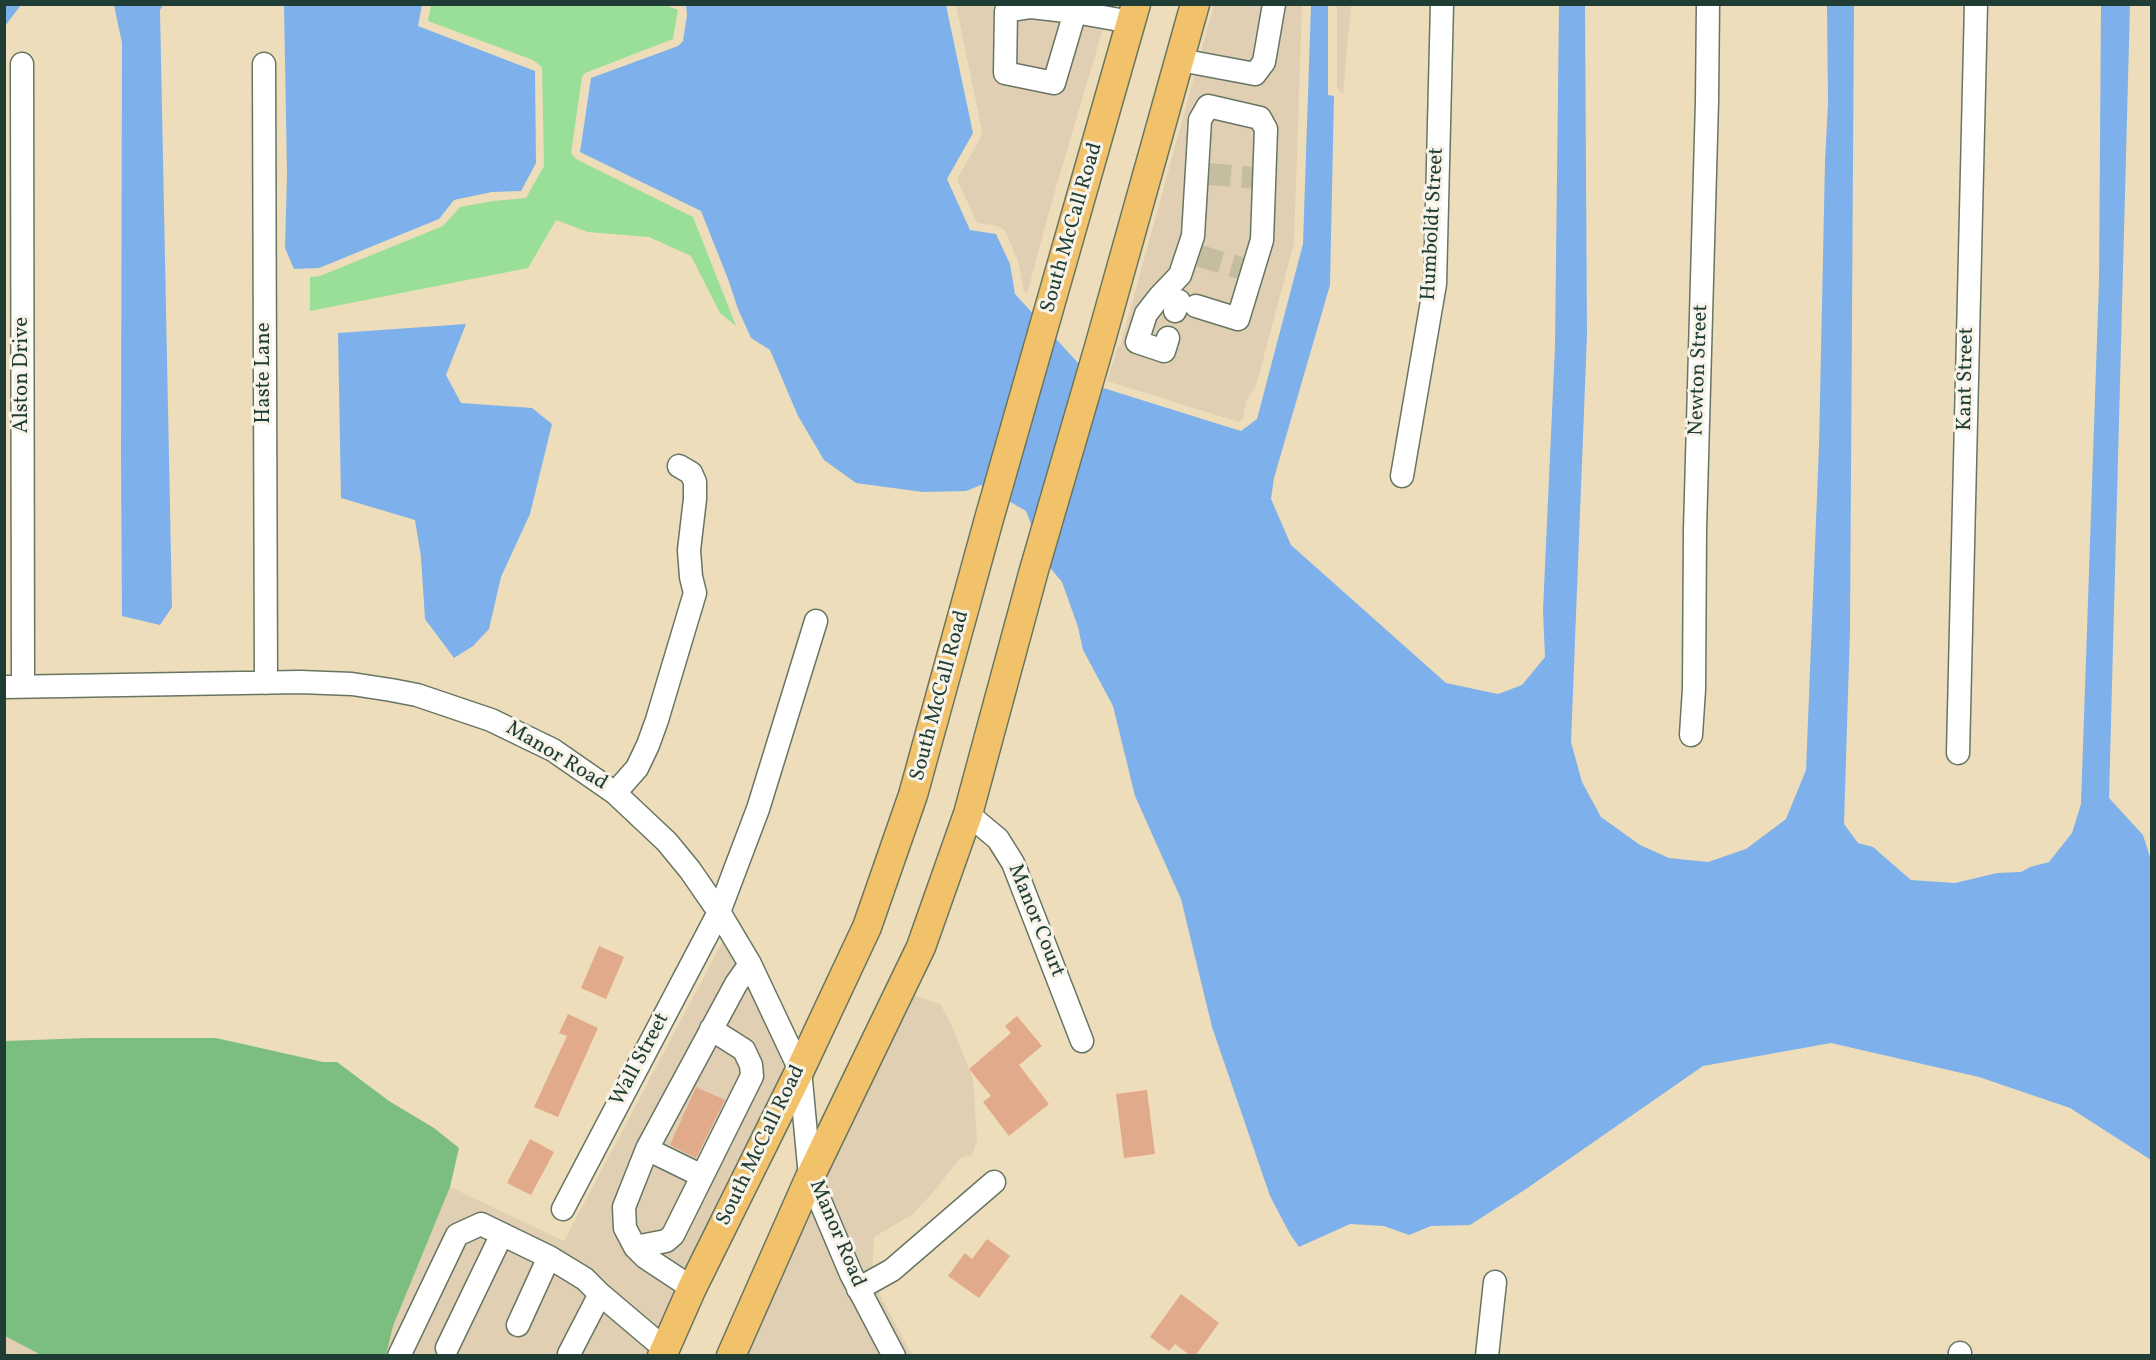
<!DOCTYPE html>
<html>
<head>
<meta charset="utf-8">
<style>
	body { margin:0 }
	#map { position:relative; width:2156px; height:1360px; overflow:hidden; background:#eeddba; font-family:Vollkorn,serif }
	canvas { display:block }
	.frame { position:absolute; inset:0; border:6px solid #1f3d34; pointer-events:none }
</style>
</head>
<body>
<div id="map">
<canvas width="2156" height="1360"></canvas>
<div class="frame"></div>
</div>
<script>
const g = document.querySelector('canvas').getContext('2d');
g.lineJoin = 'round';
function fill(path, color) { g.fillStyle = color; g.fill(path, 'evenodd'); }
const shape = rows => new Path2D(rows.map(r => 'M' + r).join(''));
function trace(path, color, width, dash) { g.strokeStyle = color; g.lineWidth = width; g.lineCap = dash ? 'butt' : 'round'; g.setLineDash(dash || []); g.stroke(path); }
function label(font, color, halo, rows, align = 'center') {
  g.font = font + ' Vollkorn,serif'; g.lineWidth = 6; g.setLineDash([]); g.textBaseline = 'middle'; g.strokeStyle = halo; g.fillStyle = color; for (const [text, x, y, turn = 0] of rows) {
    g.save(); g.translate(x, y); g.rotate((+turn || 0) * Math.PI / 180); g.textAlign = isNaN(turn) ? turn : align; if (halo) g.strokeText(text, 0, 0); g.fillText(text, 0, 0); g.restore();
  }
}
const built = shape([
	[956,5,1110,5,1052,201,1027,294,1024,291,1018,261,1005,231,998,226,977,223,957,179,981,137,982,131],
	[1214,5,1302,5,1294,243,1256,386,1246,401,1243,419,1239,422,1107,381,1118,346,1120,347],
	[1337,5,1351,5,1343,94,1337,88],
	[724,939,740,968,789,1070,648,1355,386,1356,393,1326,450,1187,564,1241],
	[910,994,940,1004,950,1022,973,1079,977,1140,972,1155,960,1158,936,1189,913,1214,874,1237,872,1273,881,1297,912,1355,906,1355,861,1270,822,1177],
	[810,1204,841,1278,882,1355,743,1356],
	[4,1336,5,1336,41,1355,5,1355]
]);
const green = shape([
	[665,5,678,10,673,39,585,73,582,77,571,153,576,159,693,217,736,326,720,313,691,256,649,237,588,232,556,220,528,268,310,311,310,277,320,276,443,226,460,207,493,201,526,198,544,166,542,67,533,60,428,21,431,5]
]);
const forest = shape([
	[89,1038,216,1038,323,1062,337,1062,389,1101,434,1128,459,1148,450,1187,393,1326,386,1355,41,1355,5,1336,5,1041]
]);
const water = shape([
	[5,4,21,5,5,26,4,5],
	[114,5,163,5,160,10,172,607,160,625,122,616,121,455,122,43],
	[284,5,422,5,418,26,535,71,536,163,521,191,492,192,454,200,439,219,319,268,294,269,285,248,287,175],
	[686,5,946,5,973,133,947,179,970,230,996,234,1010,264,1015,294,1100,387,1241,431,1257,419,1303,244,1311,5,1328,5,1328,95,1334,96,1330,285,1274,478,1271,499,1291,545,1446,683,1498,694,1522,685,1545,657,1543,610,1555,346,1559,5,1618,5,1585,6,1587,335,1571,742,1582,782,1601,817,1640,845,1669,858,1708,862,1746,849,1786,819,1806,770,1819,446,1825,162,1828,103,1827,5,1805,5,1854,5,1850,630,1844,824,1858,843,1873,847,1911,880,1955,883,1997,873,2021,872,2030,867,2049,862,2072,833,2081,804,2099,281,2101,5,2130,5,2109,798,2143,835,2151,860,2151,1160,2070,1108,1979,1077,1831,1043,1703,1066,1526,1189,1470,1225,1431,1226,1409,1235,1384,1226,1350,1224,1299,1247,1290,1234,1270,1196,1212,1027,1181,899,1135,796,1113,706,1083,650,1078,627,1062,582,1046,563,1026,511,981,485,966,491,923,492,856,483,824,460,798,416,770,350,751,338,738,309,728,279,701,211,580,152,591,78,678,46,683,41,687,15],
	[466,324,446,375,461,403,532,408,552,424,530,514,501,577,489,629,473,646,454,658,425,619,421,557,415,520,341,498,338,333]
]);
const building = shape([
	[599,946,624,957,606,999,581,988],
	[568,1014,598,1028,558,1117,534,1107,567,1036,559,1033],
	[1017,1016,1042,1046,1019,1065,1049,1104,1009,1136,983,1102,991,1096,969,1069,1011,1033,1005,1026],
	[696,1087,725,1100,696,1158,670,1145],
	[1147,1090,1155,1154,1124,1158,1116,1094],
	[530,1139,554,1152,531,1195,507,1183],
	[987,1239,1010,1256,979,1298,948,1276,965,1253,972,1259],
	[1181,1294,1219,1323,1195,1356,1191,1356,1175,1344,1169,1351,1150,1337]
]);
const minorTunnel = shape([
	[1209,174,1255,178],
	[1200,256,1244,269]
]);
const minor = shape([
	[1077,4,1075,12,1054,83,1005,73,1006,11,1031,7,1075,12,1131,22],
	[1180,60,1255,74,1264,62,1274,4],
	[22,64,23,686],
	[264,64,266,683],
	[1175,311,1179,301],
	[1168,338,1164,351,1137,342,1146,314,1160,296,1180,275,1193,236,1200,120,1208,106,1260,118,1266,129,1262,240,1238,319,1196,306],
	[1402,476,1435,284,1442,4],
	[4,687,300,682,352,684,391,690,417,695,491,720,553,750,615,793,667,842,690,870,719,912,750,964,800,1070,810,1177,851,1274,894,1356],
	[1691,735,1694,689,1695,530,1707,101,1708,4],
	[1958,753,1976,4],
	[615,793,637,768,648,745,657,720,695,593,691,577,689,550,695,499,695,482,691,473,679,466],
	[968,814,998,839,1013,863,1082,1041],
	[647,1149,702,1176],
	[563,1209,719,912,758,809,816,621],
	[635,1247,666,1241,673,1235,752,1076,751,1065,744,1050,711,1029],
	[692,1288,645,1257,635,1247,625,1228,624,1207,647,1149,736,984,750,964],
	[858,1289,892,1270,994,1182],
	[518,1325,549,1257],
	[447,1348,502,1234],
	[569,1354,600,1294],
	[399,1356,457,1235,481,1224,549,1257,585,1279,600,1294,665,1349],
	[1487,1356,1495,1282],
	[1960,1356,1960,1353]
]);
const major = shape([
	[662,1356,692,1288,800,1070,867,927,913,795,989,519,1136,4],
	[731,1356,810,1177,921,947,968,814,1034,570,1099,347,1195,4]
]);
const streetNames = [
	["Humboldt Street",1434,224,-87],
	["South McCall Road",1073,228,-74],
	["Newton Street",1700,370,-88],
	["Haste Lane",265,373,-90],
	["Alston Drive",23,375,-90],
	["Kant Street",1967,379,-89],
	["South McCall Road",941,696,-75],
	["Manor Road",556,757,31],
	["Manor Court",1035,921,68],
	["Wall Street",641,1060,-62],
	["South McCall Road",762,1146,-64],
	["Manor Road",836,1234,67]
];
fill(built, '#e0cfb2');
fill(green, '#9adf97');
fill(forest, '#7bbe80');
fill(water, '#7eb1eb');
fill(building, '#e1aa8b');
trace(minorTunnel, '#c5bd9f', 22, [22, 11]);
trace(minor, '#677563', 25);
trace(major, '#677563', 31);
trace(minor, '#fff', 22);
trace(major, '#f2c26a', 28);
label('21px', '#1f3d34', '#f7f3e8', streetNames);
</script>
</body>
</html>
